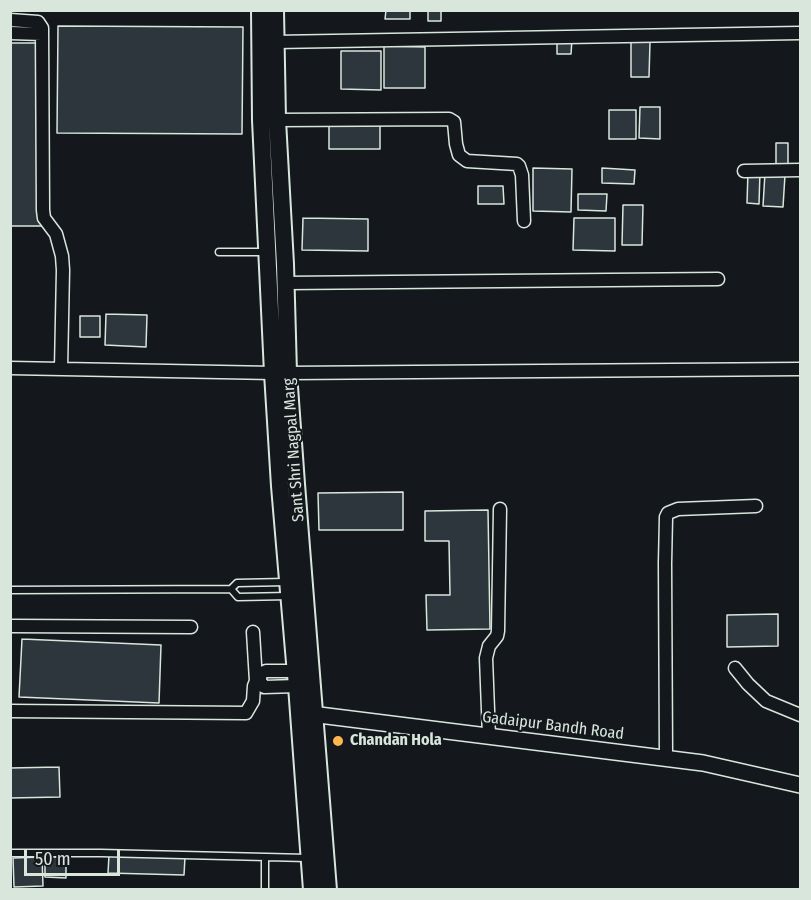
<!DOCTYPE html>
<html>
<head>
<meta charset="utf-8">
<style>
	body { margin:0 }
	#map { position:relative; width:811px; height:900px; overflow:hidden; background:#14181c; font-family:"Fira Sans Condensed",sans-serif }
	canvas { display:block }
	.frame { position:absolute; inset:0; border:12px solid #d8e6dc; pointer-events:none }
	.scale { position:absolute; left:24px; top:849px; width:96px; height:27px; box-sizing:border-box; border:3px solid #d8e6dc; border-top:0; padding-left:8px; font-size:18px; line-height:21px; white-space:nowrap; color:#d8e6dc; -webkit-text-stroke:4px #14181c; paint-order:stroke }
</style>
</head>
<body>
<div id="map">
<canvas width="811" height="900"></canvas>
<div class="frame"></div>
<div class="scale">50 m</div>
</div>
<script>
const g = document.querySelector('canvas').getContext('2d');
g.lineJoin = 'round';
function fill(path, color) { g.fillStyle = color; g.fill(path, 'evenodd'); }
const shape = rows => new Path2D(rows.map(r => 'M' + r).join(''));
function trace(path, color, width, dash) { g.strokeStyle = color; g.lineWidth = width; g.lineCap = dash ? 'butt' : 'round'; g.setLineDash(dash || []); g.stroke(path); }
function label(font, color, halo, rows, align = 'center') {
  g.font = font + ' "Fira Sans Condensed",sans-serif'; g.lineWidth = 4.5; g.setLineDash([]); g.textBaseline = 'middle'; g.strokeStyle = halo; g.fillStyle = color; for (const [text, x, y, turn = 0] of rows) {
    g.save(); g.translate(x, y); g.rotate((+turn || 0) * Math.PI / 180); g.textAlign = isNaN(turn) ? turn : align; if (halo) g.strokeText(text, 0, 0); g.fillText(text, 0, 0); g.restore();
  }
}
const building = shape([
	[386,10,410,10,410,19,385,19,386,10],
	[428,10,441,10,441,21,428,21,428,10],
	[58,26,243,27,242,134,57,133,58,26],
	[557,39,572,39,571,54,557,54,557,39],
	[631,40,650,42,649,77,631,77,631,40],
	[10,43,38,43,42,226,10,226,10,43],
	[384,46,425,47,425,88,384,88,384,46],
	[341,51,381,51,381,90,341,89,341,51],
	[640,107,660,107,660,139,639,138,640,107],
	[609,110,636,110,636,139,609,139,609,110],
	[329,119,380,120,380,149,329,149,329,119],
	[776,143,788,143,788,169,776,169,776,143],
	[533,168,572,169,571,212,533,211,533,168],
	[602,168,635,170,634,184,602,183,602,168],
	[748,171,760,172,759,204,747,203,748,171],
	[765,173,785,175,783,207,763,206,765,173],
	[478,186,503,186,504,204,478,204,478,186],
	[578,194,607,194,606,211,578,210,578,194],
	[623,205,643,205,642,245,622,245,623,205],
	[303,218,368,219,368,251,302,250,303,218],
	[574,218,615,218,615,251,573,250,574,218],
	[106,314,147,315,146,347,105,345,106,314],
	[80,316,100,316,100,337,80,337,80,316],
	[403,492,403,530,319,530,318,493,403,492],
	[488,510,490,629,427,630,426,595,450,595,449,541,425,541,425,511,488,510],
	[778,614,778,646,727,647,727,615,778,614],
	[22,639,161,645,159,703,19,697,22,639],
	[59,767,60,797,10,798,10,768,59,767],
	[109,855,185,857,184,875,108,873,109,855],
	[42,857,43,886,14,887,13,858,42,857],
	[45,857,66,857,66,878,45,877,45,857]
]);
const service = shape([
	[219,252,266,252],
	[286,582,237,583,231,589,238,597,289,596],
	[10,590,231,589],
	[10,853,101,853,307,858],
	[265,857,265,890]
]);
const minor = shape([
	[10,20,38,22,42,28,43,210,44,218,56,234,62,256,63,270,61,369],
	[10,33,42,34],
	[275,42,800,33],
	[277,120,449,119,454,122,456,144,459,155,467,161,517,164,519,166,522,175,524,221],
	[744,171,800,170],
	[285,283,718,279],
	[10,368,273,373],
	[288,373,800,369],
	[10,626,191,627],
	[253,632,256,681],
	[735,668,748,684,766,701,800,715],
	[296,671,266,671,260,674,260,681,264,687,297,686],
	[10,711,246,713,253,701,254,686,256,681,260,681],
	[489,736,486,658,489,646,497,636,498,631,500,509],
	[666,758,665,563,666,517,668,513,678,509,756,506]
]);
const tertiary = shape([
	[303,713,703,763,800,785]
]);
const secondary = shape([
	[260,10,261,120,273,373,280,486,297,686,312,890],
	[275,10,277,120,285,264,288,373,296,484,328,890]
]);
const markers = [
	[338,741,6,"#ffb74d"]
];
const streetNames = [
	["Sant Shri Nagpal Marg",294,450,-94],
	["Gadaipur Bandh Road",553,726,7]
];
const poiNames = [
	["Chandan Hola",350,741]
];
fill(building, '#2c363c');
trace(building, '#d8e6dc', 1.5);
trace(service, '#d8e6dc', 9);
trace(minor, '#d8e6dc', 15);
trace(tertiary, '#d8e6dc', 18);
trace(secondary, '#d8e6dc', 20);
trace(service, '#14181c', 6);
trace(minor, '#14181c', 12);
trace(tertiary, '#14181c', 15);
trace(secondary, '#14181c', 16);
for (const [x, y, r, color] of markers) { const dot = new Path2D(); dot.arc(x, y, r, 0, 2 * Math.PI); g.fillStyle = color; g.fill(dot); trace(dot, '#14181c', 2); }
label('16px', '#d8e6dc', '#14181c', streetNames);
label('bold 16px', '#d8e6dc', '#14181c', poiNames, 'left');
</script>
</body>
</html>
